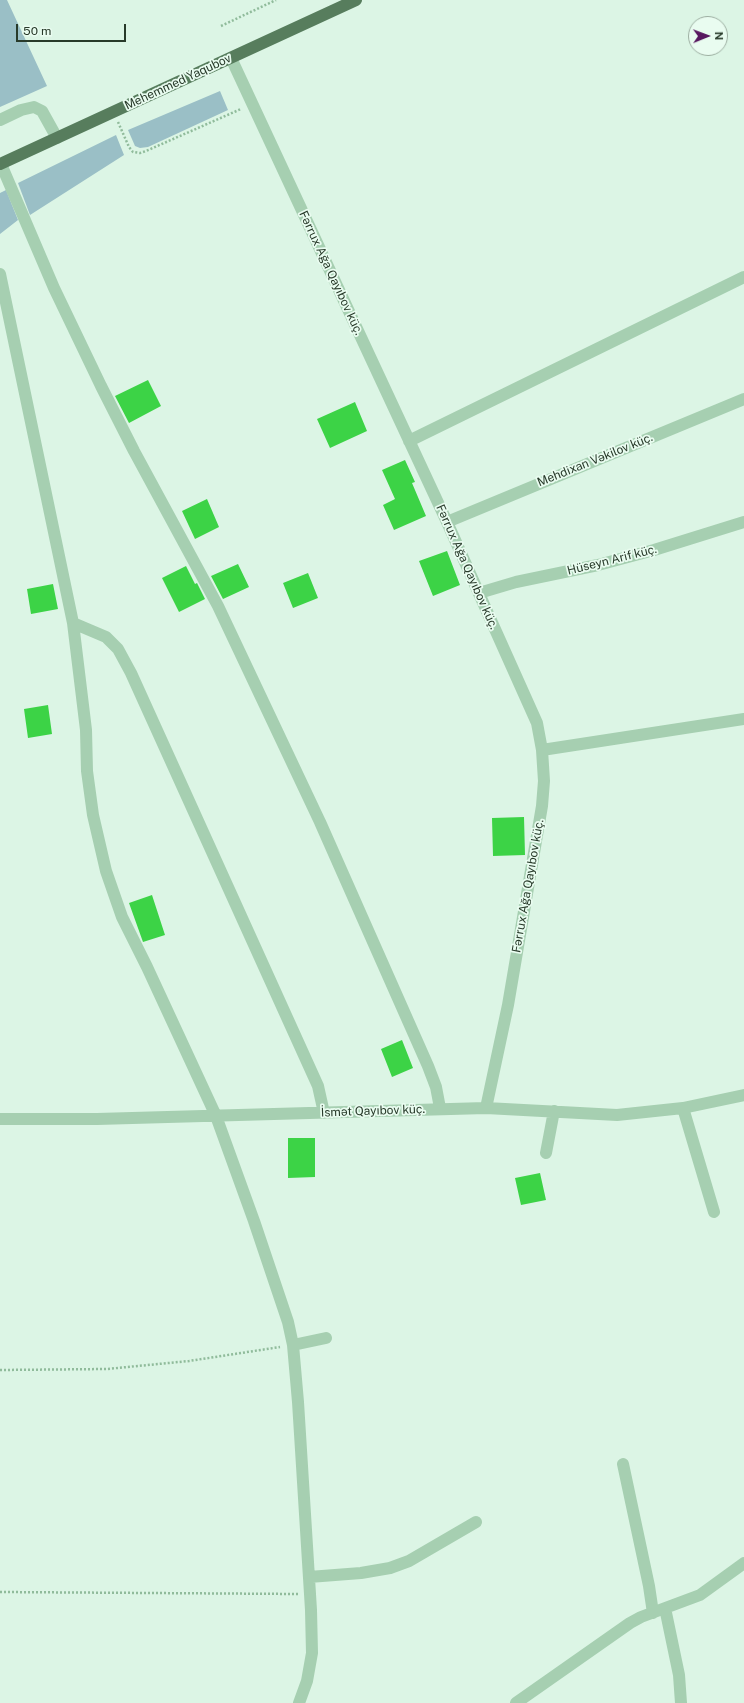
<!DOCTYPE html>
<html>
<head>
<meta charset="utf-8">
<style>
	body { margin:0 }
	#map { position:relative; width:744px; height:1703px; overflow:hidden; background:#dcf5e5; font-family:"Public Sans",sans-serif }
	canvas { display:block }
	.north { position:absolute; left:688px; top:16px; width:40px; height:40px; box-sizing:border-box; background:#e9fcf0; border:1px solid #9caea1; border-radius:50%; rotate:89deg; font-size:11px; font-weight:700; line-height:16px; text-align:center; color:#283a2a }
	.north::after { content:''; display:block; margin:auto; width:14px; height:18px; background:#581860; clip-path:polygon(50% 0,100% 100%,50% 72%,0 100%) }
	.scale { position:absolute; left:16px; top:24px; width:110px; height:18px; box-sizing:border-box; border:2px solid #283a2a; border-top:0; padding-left:5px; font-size:12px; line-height:14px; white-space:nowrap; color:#283a2a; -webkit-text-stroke:3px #e9fcf0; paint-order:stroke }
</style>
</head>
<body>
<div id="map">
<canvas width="744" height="1703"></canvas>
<div class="north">N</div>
<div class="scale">50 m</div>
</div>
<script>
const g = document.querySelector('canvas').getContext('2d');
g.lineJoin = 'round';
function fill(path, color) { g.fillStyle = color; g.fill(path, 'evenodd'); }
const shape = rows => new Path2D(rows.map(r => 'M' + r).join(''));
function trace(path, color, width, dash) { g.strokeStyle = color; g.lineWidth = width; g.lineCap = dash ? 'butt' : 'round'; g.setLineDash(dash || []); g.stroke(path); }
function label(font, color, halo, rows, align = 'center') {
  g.font = font + ' "Public Sans",sans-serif'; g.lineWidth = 3.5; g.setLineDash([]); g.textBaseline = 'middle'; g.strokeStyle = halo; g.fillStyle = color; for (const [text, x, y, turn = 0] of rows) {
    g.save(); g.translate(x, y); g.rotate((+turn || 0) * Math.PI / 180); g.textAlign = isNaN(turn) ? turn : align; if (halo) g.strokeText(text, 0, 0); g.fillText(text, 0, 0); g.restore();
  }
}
const green = shape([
	[0,0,7,0,47,86,0,107],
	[220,91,228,110,148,147,140,148,135,146,128,130],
	[116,135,124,155,30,215,18,183],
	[6,190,18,220,0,234,0,193]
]);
const building = shape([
	[148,380,161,406,129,423,115,396],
	[355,402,367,431,330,448,317,419],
	[405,460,415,482,412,483,426,516,394,530,383,505,395,499,382,470],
	[207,499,219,527,195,539,182,511],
	[447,551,460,585,433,596,419,561],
	[238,564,249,587,223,599,211,576],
	[186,566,195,584,197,583,205,599,179,612,162,578],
	[308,573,318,598,293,608,283,583],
	[53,584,58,609,31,614,27,589],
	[48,705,52,734,28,738,24,709],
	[524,817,525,855,493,856,492,818],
	[152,895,165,935,143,942,129,903],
	[402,1040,413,1068,392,1077,381,1049],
	[288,1138,315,1138,315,1177,288,1178],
	[540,1173,546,1200,521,1205,515,1178]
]);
const path = shape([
	[221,26,276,0],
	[118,122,129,147,133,152,140,153,146,151,241,109],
	[0,1370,107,1369,189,1361,280,1347],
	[0,1592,298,1594]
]);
const minor = shape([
	[231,58,447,522,537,723,542,750,544,781,542,806,508,1005,486,1108],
	[0,120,21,110,34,107,42,111,57,138],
	[1,164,54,288,101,386,134,451,218,606,320,822,428,1066,436,1087,440,1108],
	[0,274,73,623,86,730,87,771,93,815,106,871,122,917,147,967,216,1116,254,1221,288,1322,293,1345,298,1402,311,1610,312,1653,307,1681,299,1703],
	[409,441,744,277],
	[447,522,744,399],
	[479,593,516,582,598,565,654,550,744,522],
	[73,623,106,637,118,649,131,673,318,1086,324,1113],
	[542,750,744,719],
	[683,1108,714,1212],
	[0,1119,97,1119,486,1108,617,1115,683,1108,744,1095],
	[546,1153,554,1111],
	[293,1345,326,1338],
	[623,1464,649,1586,653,1613],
	[309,1577,361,1573,390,1568,409,1561,476,1522],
	[665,1608,679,1675,681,1703],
	[516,1703,630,1623,641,1617,700,1595,744,1563]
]);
const major = shape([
	[0,164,356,0]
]);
const streetNames = [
	["Mehemmed Yaqubov",178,82,-25],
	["Fərrux Ağa Qayıbov küç.",331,273,65],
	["Mehdixan Vəkilov küç.",595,460,-22],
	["Hüseyn Arif küç.",612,560,-14],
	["Fərrux Ağa Qayıbov küç.",467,567,66],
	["Fərrux Ağa Qayıbov küç.",528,886,-80],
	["İsmət Qayıbov küç.",373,1111,-2]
];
fill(green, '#9abfc6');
fill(building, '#3cd346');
trace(path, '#90bb9b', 2.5, [2, 2]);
trace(minor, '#a6cfb1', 12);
trace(major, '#577d5d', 12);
label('12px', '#283a2a', '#e9fcf0', streetNames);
</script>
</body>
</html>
